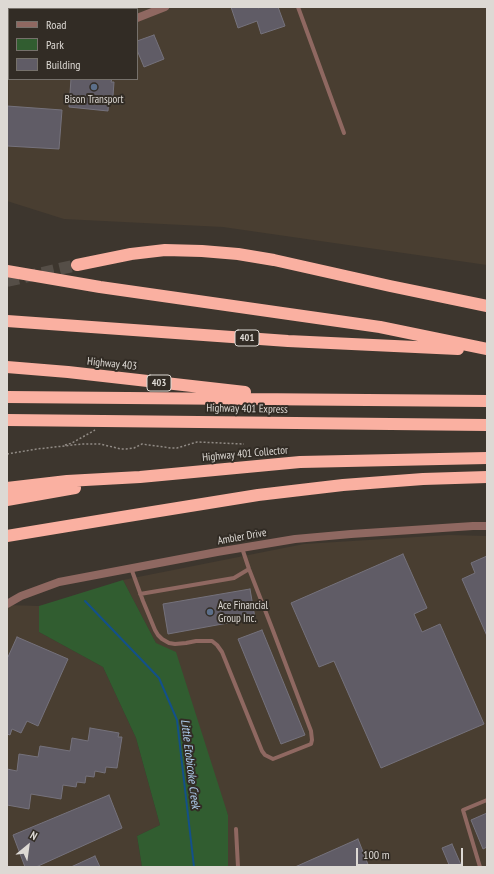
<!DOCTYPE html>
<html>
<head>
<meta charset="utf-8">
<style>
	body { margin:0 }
	#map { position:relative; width:494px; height:874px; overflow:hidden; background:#3d362e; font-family:"PT Sans Narrow",sans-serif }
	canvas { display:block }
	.frame { position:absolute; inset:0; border:8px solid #ddd9d4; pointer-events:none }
	.legend { position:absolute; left:8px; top:8px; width:130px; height:72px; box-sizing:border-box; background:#322c25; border:1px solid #76716b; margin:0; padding:5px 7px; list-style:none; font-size:12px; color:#ddd9d4 }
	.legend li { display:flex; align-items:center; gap:8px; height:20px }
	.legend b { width:20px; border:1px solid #76716b }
	.north { position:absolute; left:8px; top:826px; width:40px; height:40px; -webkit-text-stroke:3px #322c25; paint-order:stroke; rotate:29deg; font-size:11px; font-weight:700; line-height:16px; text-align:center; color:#ddd9d4 }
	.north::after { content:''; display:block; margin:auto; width:14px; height:18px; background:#ddd9d4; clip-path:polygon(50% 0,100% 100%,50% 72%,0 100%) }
	.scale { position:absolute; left:356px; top:848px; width:107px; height:18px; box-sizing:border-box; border:2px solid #ddd9d4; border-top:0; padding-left:5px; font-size:12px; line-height:14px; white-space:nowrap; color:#ddd9d4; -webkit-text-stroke:3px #322c25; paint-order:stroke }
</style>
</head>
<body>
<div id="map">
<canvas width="494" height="874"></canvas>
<div class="frame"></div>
<ul class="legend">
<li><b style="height:5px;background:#8f6861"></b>Road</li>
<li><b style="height:11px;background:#315d30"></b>Park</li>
<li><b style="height:11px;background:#605c66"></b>Building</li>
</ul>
<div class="north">N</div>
<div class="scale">100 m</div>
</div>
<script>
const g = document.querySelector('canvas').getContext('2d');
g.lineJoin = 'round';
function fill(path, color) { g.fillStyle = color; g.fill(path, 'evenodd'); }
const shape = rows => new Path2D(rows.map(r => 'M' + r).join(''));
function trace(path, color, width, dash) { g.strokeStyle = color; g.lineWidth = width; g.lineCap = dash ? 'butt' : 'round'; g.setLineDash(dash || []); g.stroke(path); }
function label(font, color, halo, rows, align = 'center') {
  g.font = font + ' "PT Sans Narrow",sans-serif'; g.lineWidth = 4; g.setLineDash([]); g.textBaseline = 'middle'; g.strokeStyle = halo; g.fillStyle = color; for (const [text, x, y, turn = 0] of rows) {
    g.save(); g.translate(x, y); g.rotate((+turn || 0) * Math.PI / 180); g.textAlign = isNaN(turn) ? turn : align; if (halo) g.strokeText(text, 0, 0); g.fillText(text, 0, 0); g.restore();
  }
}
const built = shape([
	[7,7,487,7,487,265,223,227,64,219,7,201],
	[9,9,137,9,137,79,9,79],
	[449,535,487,536,487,867,228,867,228,815,156,643,123,580,304,544],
	[7,605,39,606,39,632,103,667,136,738,160,825,137,836,142,867,7,867]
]);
const green = shape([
	[123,580,156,643,176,652,228,815,228,867,142,867,137,836,160,825,136,738,103,667,39,632,39,606]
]);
const stream = shape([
	[85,601,159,678,177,720,194,867]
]);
const building = shape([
	[231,7,257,7,258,8,260,7,278,7,285,26,261,34,257,21,238,28,231,7],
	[154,35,164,59,144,67,137,50,137,41,154,35],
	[71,79,112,79,111,82,114,82,113,96,109,96,108,111,69,107,71,79],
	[7,106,62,110,59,149,7,146,7,106],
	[403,554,427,608,414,614,422,632,440,624,484,724,381,768,334,661,319,667,291,603,403,554],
	[487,556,487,636,462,579,475,573,471,563,487,556],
	[250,589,255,618,168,634,163,604,250,589],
	[262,630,305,735,281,744,238,639,262,630],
	[17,637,68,659,38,726,27,721,21,733,12,729,10,735,7,734,7,657,8,657,17,637],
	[90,728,119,733,118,737,122,737,117,768,106,767,105,773,95,771,94,777,86,776,85,783,77,782,76,787,63,785,61,799,31,794,29,809,7,805,7,769,17,771,19,754,38,757,40,746,70,751,72,738,88,741,90,728],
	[109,795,122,828,36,867,25,867,13,835,109,795],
	[487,813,487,847,483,849,471,820,487,813],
	[358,839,369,867,295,867,358,839],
	[452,844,462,867,450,867,442,848,452,844],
	[95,856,100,867,71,867,95,856]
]);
const motorwayTunnel = shape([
	[7,281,77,265]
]);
const path = shape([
	[65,445,72,443,95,430],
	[7,454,37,449,82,444,100,444,121,449,126,449,134,448,142,444,171,448,177,448,197,442,244,444]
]);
const service = shape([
	[298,7,344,133],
	[131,568,143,601,155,630,158,635,162,639,169,643,175,644,186,643,196,641,212,641,217,645,222,652,262,751,265,755,273,759,311,744,312,740,311,731,272,628,249,569,242,548],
	[140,594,234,578,249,569],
	[236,829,238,867],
	[480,867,463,810,487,800]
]);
const minor = shape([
	[137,18,165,7],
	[7,19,9,20],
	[7,604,21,596,59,582,217,552,295,539,351,534,473,526,487,526]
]);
const motorway = shape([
	[77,265,131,254,165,250,202,251,238,254,274,260,390,286,487,306],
	[7,271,100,287,380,327,487,349],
	[7,321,288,341,458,349],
	[7,367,68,372,245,392],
	[7,397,487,401],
	[7,420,487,425],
	[7,488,67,481,140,477,300,462,487,458],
	[7,500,75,488],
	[7,536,122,517,258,495,343,485,423,479,487,477]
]);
const markers = [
	[94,87,4,"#5c6f8a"],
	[210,612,4,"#5c6f8a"]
];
const shields = [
	[247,338,24],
	[159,383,24]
];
const shieldNames = [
	["401",247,338],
	["403",159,383]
];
const poiNames = [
	["Bison Transport",94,100],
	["Ace Financial",218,606,"left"],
	["Group Inc.",218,619,"left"]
];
const streetNames = [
	["Highway 403",112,364,6],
	["Highway 401 Express",247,409,1],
	["Highway 401 Collector",245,454,-5],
	["Ambler Drive",242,537,-10]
];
const waterNames = [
	["Little Etobicoke Creek",190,764,83]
];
fill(built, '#493e31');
fill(green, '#315d30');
trace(stream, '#13508a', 2);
fill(building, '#605c66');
trace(building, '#75727c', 1);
trace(motorwayTunnel, '#554e47', 12, [12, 6]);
trace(path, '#918b85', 1.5, [2, 2]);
trace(service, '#8f6861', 4);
trace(minor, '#8f6861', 8);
trace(motorway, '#fab0a1', 12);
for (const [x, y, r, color] of markers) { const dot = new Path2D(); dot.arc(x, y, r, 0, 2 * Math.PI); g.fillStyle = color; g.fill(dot); trace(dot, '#322c25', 1.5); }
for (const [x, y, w] of shields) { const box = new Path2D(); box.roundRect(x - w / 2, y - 8, w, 16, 3); g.fillStyle = '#322c25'; g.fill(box); trace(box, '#ddd9d4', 1); }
label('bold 10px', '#ddd9d4', null, shieldNames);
label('11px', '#ddd9d4', '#322c25', poiNames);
label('11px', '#ddd9d4', '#322c25', streetNames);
label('italic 12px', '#b0cef0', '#322c25', waterNames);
</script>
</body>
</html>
